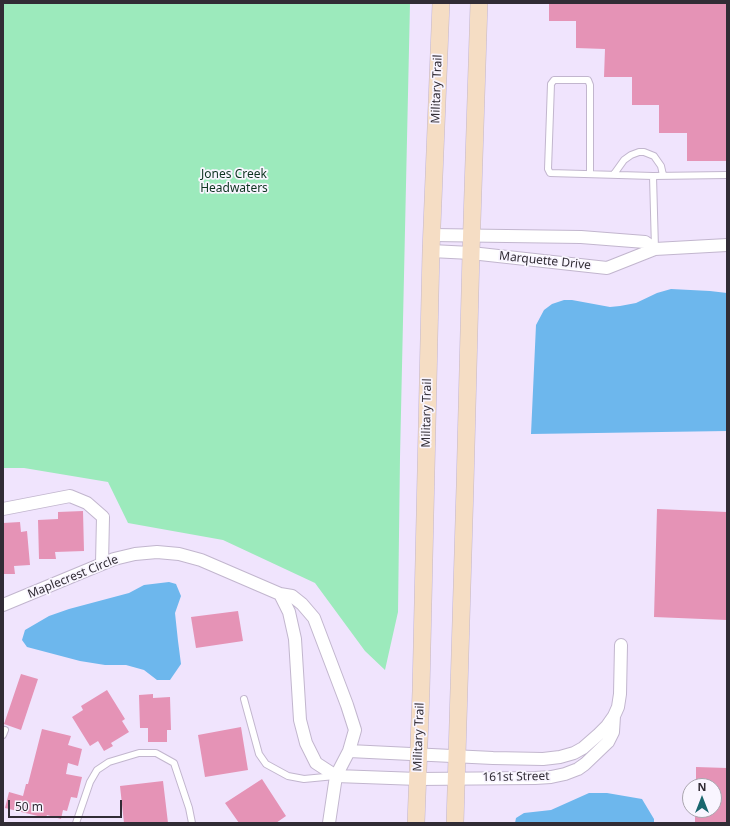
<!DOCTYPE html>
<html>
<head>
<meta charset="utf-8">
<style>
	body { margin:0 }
	#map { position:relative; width:730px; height:826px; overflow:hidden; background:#f0e4fd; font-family:"Noto Sans",sans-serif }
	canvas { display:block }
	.frame { position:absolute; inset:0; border:4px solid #312c35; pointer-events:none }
	.north { position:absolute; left:682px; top:778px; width:40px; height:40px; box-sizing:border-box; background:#f9f5ff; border:1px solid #a9a5ae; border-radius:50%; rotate:0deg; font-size:11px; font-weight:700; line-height:16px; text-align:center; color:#312c35 }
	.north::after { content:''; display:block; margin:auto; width:14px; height:18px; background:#19666e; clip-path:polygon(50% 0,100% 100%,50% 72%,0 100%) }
	.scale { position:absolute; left:8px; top:800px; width:114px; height:18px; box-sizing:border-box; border:2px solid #312c35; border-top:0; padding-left:5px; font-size:12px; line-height:14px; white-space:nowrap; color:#312c35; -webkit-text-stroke:3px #f9f5ff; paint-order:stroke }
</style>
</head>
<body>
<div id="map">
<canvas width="730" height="826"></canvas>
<div class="frame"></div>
<div class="north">N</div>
<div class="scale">50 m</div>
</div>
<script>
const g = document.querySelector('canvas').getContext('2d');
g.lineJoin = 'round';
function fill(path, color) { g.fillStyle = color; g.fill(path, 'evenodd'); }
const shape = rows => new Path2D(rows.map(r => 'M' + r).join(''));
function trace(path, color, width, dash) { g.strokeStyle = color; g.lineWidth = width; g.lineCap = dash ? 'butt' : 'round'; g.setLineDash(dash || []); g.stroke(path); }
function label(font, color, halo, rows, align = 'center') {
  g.font = font + ' "Noto Sans",sans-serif'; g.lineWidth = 3.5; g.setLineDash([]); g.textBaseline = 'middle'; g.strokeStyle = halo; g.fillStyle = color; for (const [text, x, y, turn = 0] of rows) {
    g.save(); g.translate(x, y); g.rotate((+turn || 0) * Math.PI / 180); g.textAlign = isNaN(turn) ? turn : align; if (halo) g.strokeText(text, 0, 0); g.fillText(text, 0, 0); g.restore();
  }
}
const green = shape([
	[3,3,410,3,400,457,398,612,385,670,365,651,315,583,223,540,128,523,108,482,24,468,3,468]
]);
const water = shape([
	[671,289,710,291,727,293,727,431,531,434,536,325,544,310,552,304,564,300,572,300,610,307,620,306,636,303,657,293],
	[169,582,176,584,181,596,175,613,178,641,181,664,170,680,157,680,144,670,126,665,105,665,80,661,27,647,22,640,25,630,49,616,69,609,129,593,144,585],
	[589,793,607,793,642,799,654,819,654,823,515,823,516,818,524,813,551,810]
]);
const building = shape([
	[549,3,727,3,727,161,687,161,687,133,659,133,659,105,632,105,632,77,604,77,605,49,576,48,576,21,549,21],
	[657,509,727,512,727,620,654,617],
	[83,511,84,551,55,552,56,559,39,559,38,520,58,519,58,512],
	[20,522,21,532,27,531,30,565,14,566,15,574,3,574,3,523],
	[238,611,243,641,196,648,191,617],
	[21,674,38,679,21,730,4,724],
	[107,690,125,719,122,721,129,732,111,743,113,746,104,751,98,741,90,746,72,717,83,710,81,706],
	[153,694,153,698,170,697,171,730,167,730,167,742,148,742,148,728,140,728,139,695],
	[241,727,248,770,205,777,198,735],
	[42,729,71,736,68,745,82,749,78,766,68,763,66,774,82,777,77,798,71,797,67,811,63,810,61,819,47,815,46,818,5,808,9,792,23,796,26,784,28,784],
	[696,767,727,768,727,823,695,823,695,810,714,810,714,786,696,786],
	[262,779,286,816,276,823,239,823,225,803],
	[163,781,168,823,124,823,120,786]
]);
const lane = shape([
	[590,174,590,85,588,80,554,80,551,84,548,169,550,173,653,176,727,175],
	[614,174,624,160,631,155,639,152,644,152,654,156,661,166,663,175],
	[653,176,655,249],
	[244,699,259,754,266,764,288,776,304,779,335,776],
	[3,735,5,730],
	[76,823,90,782,97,770,109,762,139,753,156,753,174,763,189,808,192,823]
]);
const street = shape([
	[432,235,581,237,645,242,655,249],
	[431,251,471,253,607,268,655,249,727,245],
	[3,509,70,496,87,503,103,517,102,563],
	[280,594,289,612,295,639,300,720,306,743,316,763,336,776,418,779,535,778,551,777,565,774,578,769,585,764,608,742,613,732,614,716],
	[3,605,114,559,135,554,157,552,179,554,201,560,280,594,292,596,302,604,314,618,347,705,355,730,349,751,336,776,329,823],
	[349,751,493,758,543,759,560,757,574,753,583,748,599,734,607,726,614,716,618,707,620,694,621,645]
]);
const secondary = shape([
	[416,823,421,691,431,251,441,3],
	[455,823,465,486,471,253,479,3]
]);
const streetNames = [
	["Military Trail",437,89,-88],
	["Marquette Drive",545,261,6],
	["Military Trail",427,413,-89],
	["Maplecrest Circle",73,577,-22],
	["Military Trail",419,737,-88],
	["161st Street",516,777,-1]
];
const parkNames = [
	["Jones Creek",234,175],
	["Headwaters",234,189]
];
fill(green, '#9ceabc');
fill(water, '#6db7ed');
fill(building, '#e593b6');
trace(lane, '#c2b6ce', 8);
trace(street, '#c2b6ce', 14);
trace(secondary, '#c2b6ce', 18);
trace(lane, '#fff', 6);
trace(street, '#fff', 12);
trace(secondary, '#f5ddc4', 17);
label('12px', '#312c35', '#f9f5ff', streetNames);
label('12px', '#0d3320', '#f9f5ff', parkNames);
</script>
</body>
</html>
